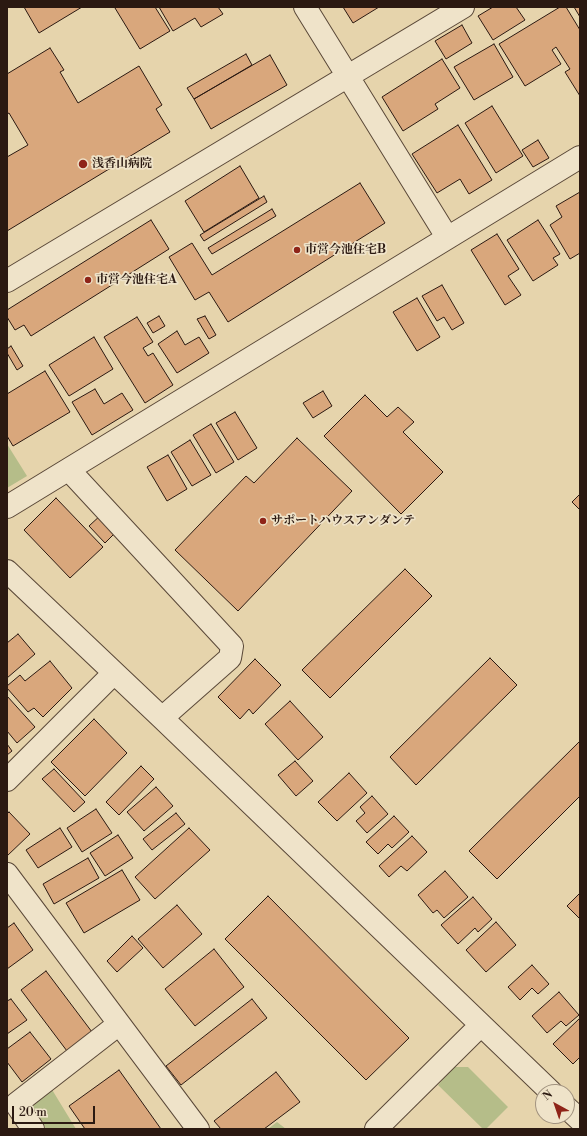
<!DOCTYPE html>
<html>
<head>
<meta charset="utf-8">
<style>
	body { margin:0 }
	#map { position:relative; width:587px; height:1136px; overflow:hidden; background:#e6d4ac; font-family:"Libre Bodoni",serif }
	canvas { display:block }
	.frame { position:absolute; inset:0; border:8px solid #2b1911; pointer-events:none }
	.north { position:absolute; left:535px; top:1084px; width:40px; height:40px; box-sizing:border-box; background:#efe3c9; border:1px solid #a1927f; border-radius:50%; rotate:320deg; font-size:11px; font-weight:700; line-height:16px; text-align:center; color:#2b1911 }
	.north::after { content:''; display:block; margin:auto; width:14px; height:18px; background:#8f2418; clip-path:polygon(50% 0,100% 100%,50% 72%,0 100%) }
	.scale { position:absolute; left:12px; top:1106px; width:83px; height:18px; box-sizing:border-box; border:2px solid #2b1911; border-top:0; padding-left:5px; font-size:12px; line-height:14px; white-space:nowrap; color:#2b1911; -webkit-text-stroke:3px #efe3c9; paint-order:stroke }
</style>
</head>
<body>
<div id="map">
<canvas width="587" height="1136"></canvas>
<div class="frame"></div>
<div class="north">N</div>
<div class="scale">20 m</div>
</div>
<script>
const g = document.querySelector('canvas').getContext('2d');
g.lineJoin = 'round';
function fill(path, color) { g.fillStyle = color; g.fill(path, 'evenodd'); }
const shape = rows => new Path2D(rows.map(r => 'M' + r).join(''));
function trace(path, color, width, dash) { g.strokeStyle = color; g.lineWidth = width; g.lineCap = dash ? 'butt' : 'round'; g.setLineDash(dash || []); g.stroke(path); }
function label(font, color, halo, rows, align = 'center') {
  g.font = font + ' "Libre Bodoni","Noto Serif JP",serif'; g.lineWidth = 3.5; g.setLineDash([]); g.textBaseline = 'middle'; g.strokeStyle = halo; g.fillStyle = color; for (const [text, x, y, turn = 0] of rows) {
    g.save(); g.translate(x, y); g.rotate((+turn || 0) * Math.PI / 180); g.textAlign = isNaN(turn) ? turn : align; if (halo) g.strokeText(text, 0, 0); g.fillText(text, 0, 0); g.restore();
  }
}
const green = shape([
	[7,444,27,476,7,488],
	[454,1067,468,1067,508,1107,486,1129,483,1129,438,1085],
	[51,1088,76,1129,46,1129,33,1108,34,1102],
	[277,1122,286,1129,268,1129]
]);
const building = shape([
	[24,7,82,7,39,33,24,7],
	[117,7,155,7,170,31,140,49,115,8,117,7],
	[159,7,218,7,223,14,201,27,195,18,173,31,159,7],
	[343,7,379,7,353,23,343,7],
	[493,7,516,7,525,20,493,40,478,16,493,7],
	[560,7,566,7,580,30,580,96,565,72,570,69,556,47,552,50,561,64,525,86,499,44,560,7],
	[574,7,580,7,580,17,574,7],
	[462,25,472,43,446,59,435,41,462,25],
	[494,44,513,77,474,100,454,67,494,44],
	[50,48,64,70,60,72,78,103,139,66,162,105,156,109,170,132,7,231,7,157,28,145,9,113,7,114,7,74,50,48],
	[246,54,252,65,194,99,187,88,246,54],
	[270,55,287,85,211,129,194,99,270,55],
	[442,59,460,88,435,104,438,109,403,131,382,97,442,59],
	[492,106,523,156,496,173,465,123,492,106],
	[458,125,492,180,469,194,460,179,437,193,412,154,458,125],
	[538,140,549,158,533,167,522,150,538,140],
	[240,166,259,198,204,232,185,201,240,166],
	[360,183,385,223,228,322,209,292,195,300,169,257,192,243,212,275,360,183],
	[580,192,580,253,570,259,550,225,562,217,556,206,580,192],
	[264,196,267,202,204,241,200,235,264,196],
	[272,209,276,216,212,254,208,248,272,209],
	[151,220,169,249,31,336,24,325,15,330,7,317,7,310,151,220],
	[538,220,560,254,553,258,558,265,533,281,507,240,538,220],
	[497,234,519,269,508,276,521,295,505,305,471,250,497,234],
	[442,285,464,323,452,330,444,317,437,321,422,296,442,285],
	[417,298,440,337,417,351,393,312,417,298],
	[159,316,165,326,153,333,147,323,159,316],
	[205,316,216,335,209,339,197,319,205,316],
	[137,317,153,342,143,348,148,356,153,353,173,385,145,403,104,337,137,317],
	[177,331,185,345,199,337,209,353,177,373,158,344,177,331],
	[94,337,113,369,69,396,49,365,94,337],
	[11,346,23,366,17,370,7,353,7,349,11,346],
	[45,371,70,412,13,446,7,436,7,394,45,371],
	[95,389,104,404,122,393,133,410,92,435,72,402,95,389],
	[323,391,332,406,313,418,303,403,323,391],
	[365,395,387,417,398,407,414,422,403,432,443,472,401,514,324,436,365,395],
	[235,412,257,448,238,460,216,423,235,412],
	[211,424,234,462,216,473,193,435,211,424],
	[297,438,352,491,238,611,175,550,246,476,254,483,297,438],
	[190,440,211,475,192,486,171,452,190,440],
	[168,455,187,489,167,501,147,467,168,455],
	[580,494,580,510,572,502,580,494],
	[56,498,103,547,70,578,24,530,56,498],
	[102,514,118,530,105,543,89,526,102,514],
	[405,569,432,596,330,698,302,670,405,569],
	[18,634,35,654,7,678,7,643,18,634],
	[490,658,517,685,416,785,390,757,490,658],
	[255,659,281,685,253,714,249,709,240,719,218,697,255,659],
	[50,661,72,688,43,717,34,708,28,712,7,688,7,686,20,675,25,681,50,661],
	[7,696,35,727,17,743,7,731,7,696],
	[290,701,323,737,298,760,265,724,290,701],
	[94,719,127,753,85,796,51,762,94,719],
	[580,741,580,796,497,879,469,851,580,741],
	[7,744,12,751,7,755,7,744],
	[295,761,313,781,296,796,278,775,295,761],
	[141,766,154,779,119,815,106,802,141,766],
	[54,769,85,802,74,812,42,779,54,769],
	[349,773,367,793,337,821,318,802,349,773],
	[156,787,173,806,144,831,127,812,156,787],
	[372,796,388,814,367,833,356,821,365,813,360,807,372,796],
	[96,809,112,833,82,852,67,828,96,809],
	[9,812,30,834,7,856,7,814,9,812],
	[176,813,185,824,152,850,143,839,176,813],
	[394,816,409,832,392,848,388,844,378,854,366,842,394,816],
	[60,828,72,847,38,868,26,850,60,828],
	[189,828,210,850,155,899,135,877,189,828],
	[118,835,133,858,105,876,90,853,118,835],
	[412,836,427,852,407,871,401,866,389,877,379,866,412,836],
	[88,858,99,878,54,904,43,884,88,858],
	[122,870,140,900,84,933,66,903,122,870],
	[445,871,468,897,444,918,437,910,433,913,418,895,445,871],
	[580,893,580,919,567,906,580,893],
	[268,896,409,1038,366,1080,225,939,268,896],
	[473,897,492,919,478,932,475,928,458,944,441,925,473,897],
	[177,905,202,934,163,968,138,939,177,905],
	[496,922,516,945,486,972,466,950,496,922],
	[14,923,33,950,7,969,7,928,14,923],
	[132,936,143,948,117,972,107,961,132,936],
	[214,949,244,987,195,1026,165,989,214,949],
	[532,965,549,984,538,994,532,988,520,1000,508,987,532,965],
	[46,971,92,1032,67,1051,21,990,46,971],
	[559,992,579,1015,566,1026,561,1021,547,1033,532,1016,559,992],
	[11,999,27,1020,7,1034,7,1001,11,999],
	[252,999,267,1018,181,1085,166,1066,252,999],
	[580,1018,580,1057,573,1064,553,1044,580,1018],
	[30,1032,51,1059,22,1082,7,1062,7,1049,30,1032],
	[119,1070,161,1129,85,1129,69,1106,119,1070],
	[276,1072,300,1102,264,1129,221,1129,214,1121,276,1072]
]);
const minor = shape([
	[305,7,447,237],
	[7,281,463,7],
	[69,470,232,646,230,658,162,718],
	[7,507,580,157],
	[7,571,162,718,551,1092],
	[7,780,114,673],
	[7,874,198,1129],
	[567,1108,580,1120],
	[33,1129,16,1104,119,1024],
	[376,1129,481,1025]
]);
const markers = [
	[83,164,5,"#8f2418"],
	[297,250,4,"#8f2418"],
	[88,280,4,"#8f2418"],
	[263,521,4,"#8f2418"]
];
const poiNames = [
	["浅香山病院",92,164],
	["市営今池住宅B",305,250],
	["市営今池住宅A",96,280],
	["サポートハウスアンダンテ",271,521]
];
fill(green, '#b5bd89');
fill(building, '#d9a77c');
trace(building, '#2b1911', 1);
trace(minor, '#5a4838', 24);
trace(minor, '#efe3c9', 22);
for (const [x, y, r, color] of markers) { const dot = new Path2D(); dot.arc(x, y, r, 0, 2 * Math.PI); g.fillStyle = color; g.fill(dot); trace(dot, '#efe3c9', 1.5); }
label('bold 12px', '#2b1911', '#efe3c9', poiNames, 'left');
</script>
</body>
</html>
